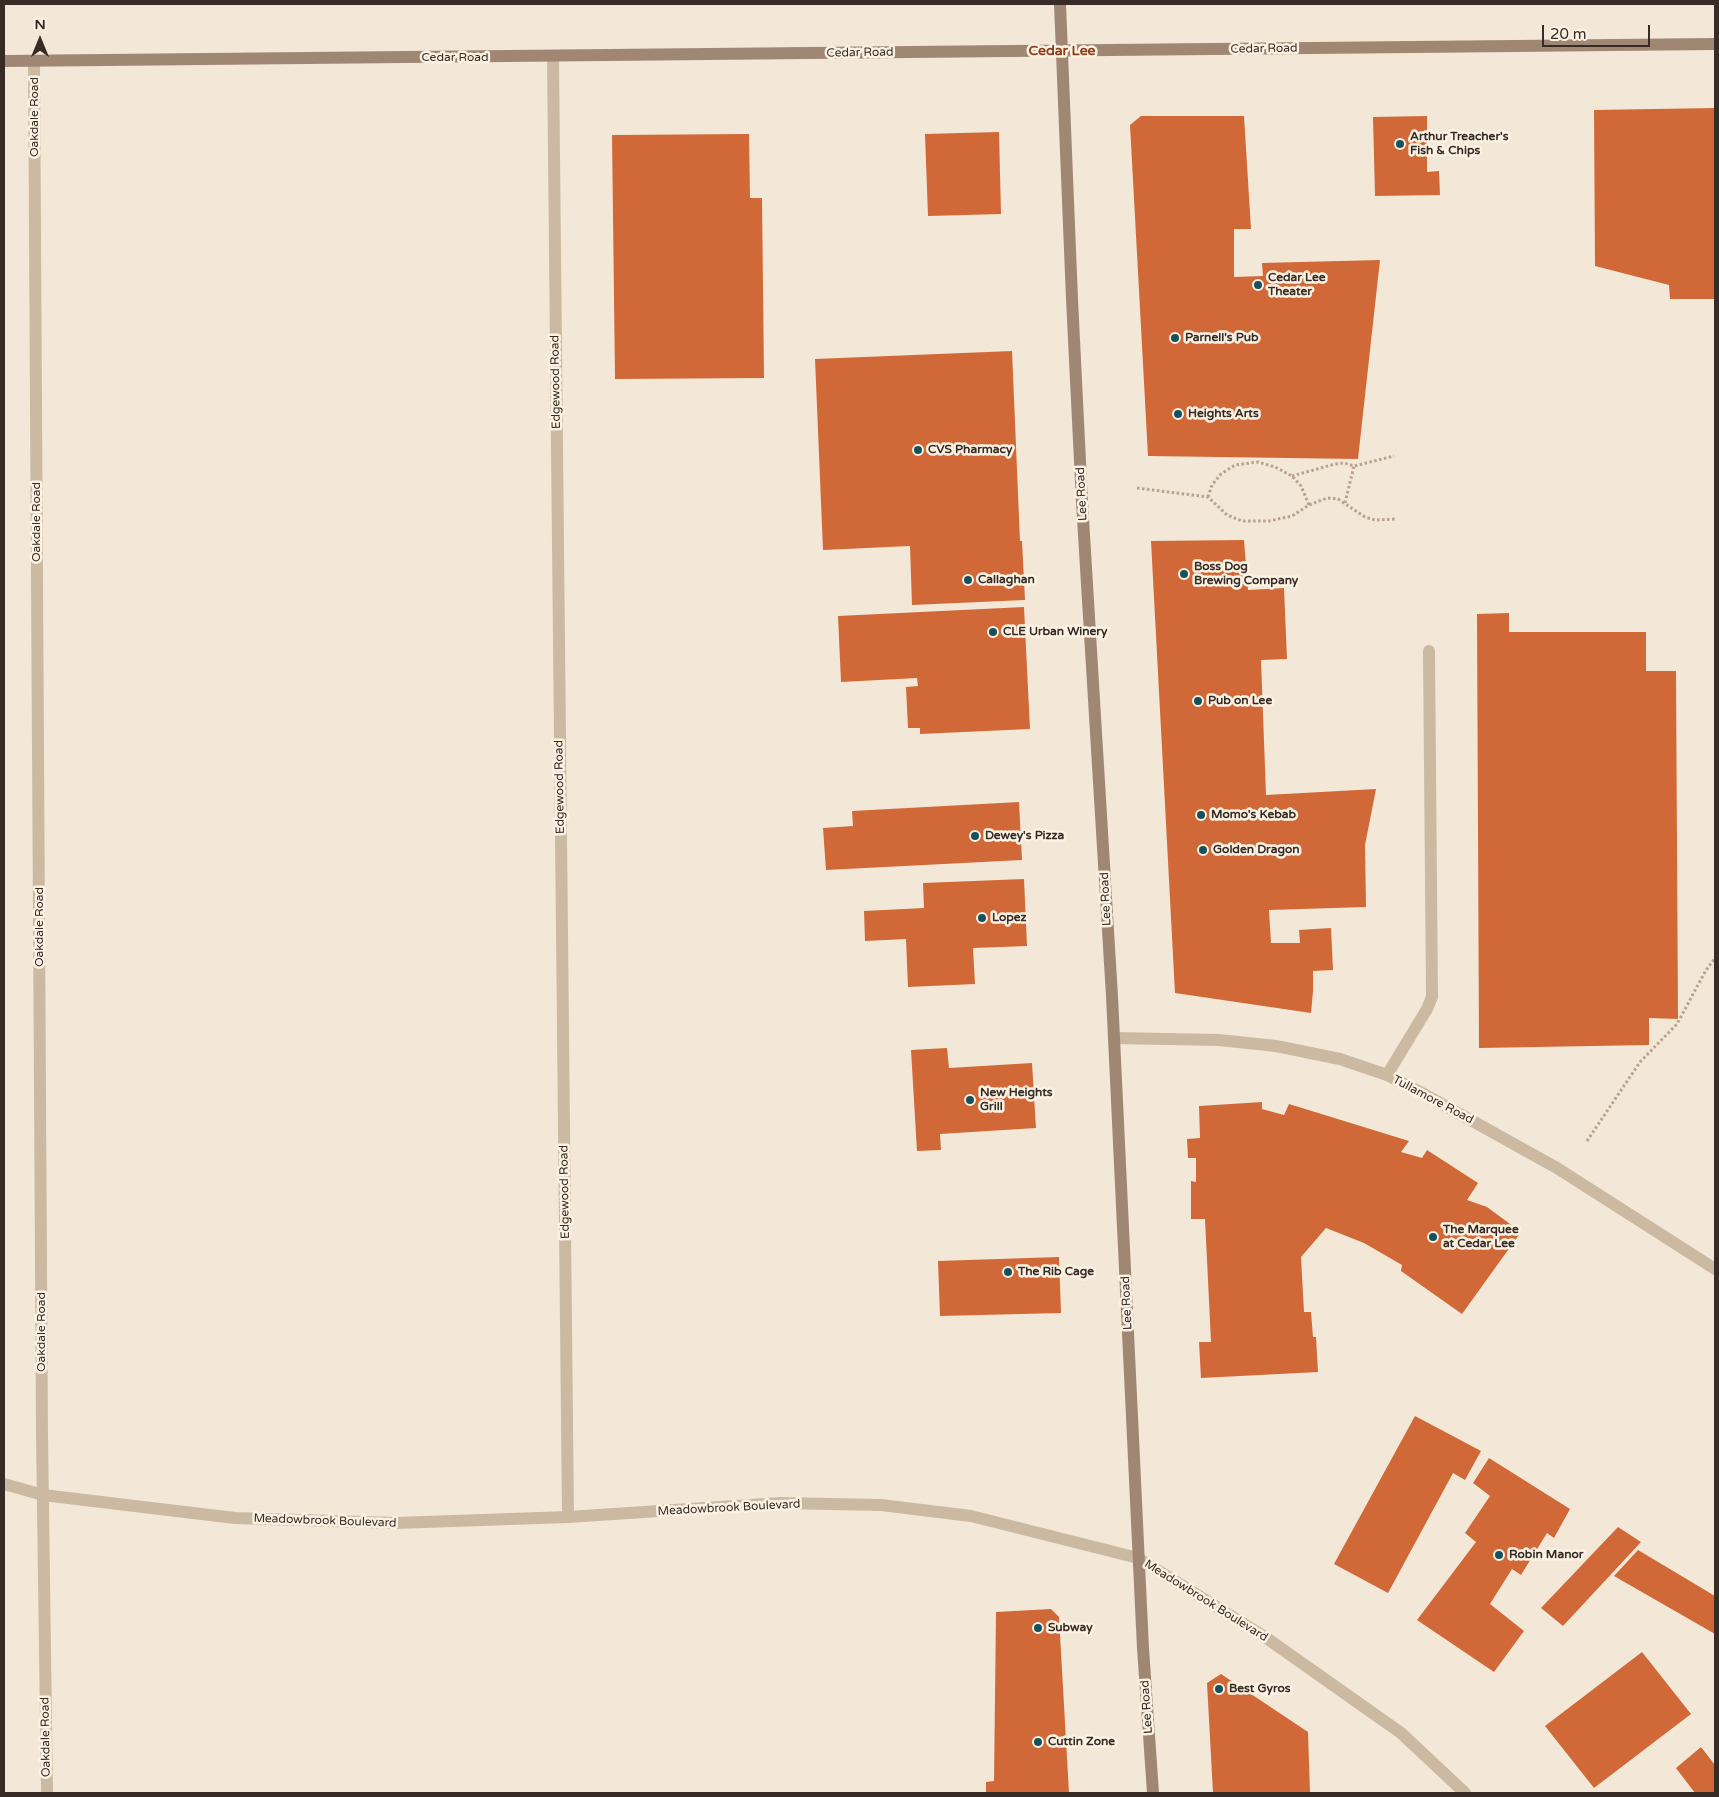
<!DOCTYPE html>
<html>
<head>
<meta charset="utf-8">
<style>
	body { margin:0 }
	#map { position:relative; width:1719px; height:1797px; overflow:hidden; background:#f3e8d7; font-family:"Varela Round",sans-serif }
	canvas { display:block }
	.frame { position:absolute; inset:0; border:5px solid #362c25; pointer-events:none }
	.north { position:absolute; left:15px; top:15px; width:50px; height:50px; -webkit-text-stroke:4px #fbf2e3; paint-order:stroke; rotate:0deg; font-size:14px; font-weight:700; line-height:20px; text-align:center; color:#362c25 }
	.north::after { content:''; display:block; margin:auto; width:18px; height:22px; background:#362c25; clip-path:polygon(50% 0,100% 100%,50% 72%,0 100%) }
	.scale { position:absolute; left:1542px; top:25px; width:108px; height:22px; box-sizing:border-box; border:2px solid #362c25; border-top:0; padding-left:6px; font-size:15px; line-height:18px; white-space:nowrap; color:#362c25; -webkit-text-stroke:4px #fbf2e3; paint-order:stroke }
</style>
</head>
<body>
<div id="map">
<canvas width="1719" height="1797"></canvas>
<div class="frame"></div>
<div class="north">N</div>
<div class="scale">20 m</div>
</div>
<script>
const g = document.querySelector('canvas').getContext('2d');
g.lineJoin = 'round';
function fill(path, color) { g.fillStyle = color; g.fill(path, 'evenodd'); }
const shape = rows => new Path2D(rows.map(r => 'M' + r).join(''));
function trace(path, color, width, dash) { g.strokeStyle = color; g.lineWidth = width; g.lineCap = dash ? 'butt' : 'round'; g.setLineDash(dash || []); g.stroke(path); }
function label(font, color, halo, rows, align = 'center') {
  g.font = font + ' "Varela Round",sans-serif'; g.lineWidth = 5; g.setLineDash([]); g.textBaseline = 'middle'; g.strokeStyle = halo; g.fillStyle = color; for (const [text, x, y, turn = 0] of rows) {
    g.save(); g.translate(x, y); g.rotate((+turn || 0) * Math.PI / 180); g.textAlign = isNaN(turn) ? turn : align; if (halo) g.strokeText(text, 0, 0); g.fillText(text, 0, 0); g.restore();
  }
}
const building = shape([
	[1715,108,1715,299,1670,299,1669,285,1595,266,1594,110],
	[1141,116,1244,116,1251,229,1234,229,1234,277,1263,276,1262,263,1380,260,1358,459,1148,456,1130,125],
	[1427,116,1427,172,1439,171,1440,195,1375,196,1373,117],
	[999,132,1001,214,928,216,925,134],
	[749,134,750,198,762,198,764,378,615,379,612,135],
	[1012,351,1020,541,1022,541,1025,600,912,605,910,546,823,550,815,359],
	[1244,540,1248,590,1284,588,1287,659,1261,660,1266,795,1376,789,1365,845,1366,907,1269,910,1271,943,1300,943,1299,930,1331,928,1333,970,1313,971,1313,991,1311,1013,1175,993,1151,541],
	[1024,607,1030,729,920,734,920,728,908,728,906,687,918,686,917,678,841,682,838,616],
	[1509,613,1509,632,1646,632,1646,671,1676,671,1678,1019,1649,1018,1649,1045,1479,1048,1477,614],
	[1019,802,1022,860,826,870,823,828,853,826,852,811],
	[1024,879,1027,946,973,948,975,984,908,987,906,939,865,941,864,911,924,908,923,883],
	[947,1048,949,1068,1032,1063,1036,1128,940,1134,941,1150,917,1151,911,1050],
	[1262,1102,1262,1109,1284,1115,1289,1104,1409,1141,1401,1152,1422,1158,1427,1150,1478,1183,1467,1200,1487,1207,1521,1232,1462,1314,1401,1271,1402,1265,1364,1243,1326,1228,1301,1257,1304,1312,1311,1312,1313,1337,1316,1337,1318,1372,1201,1378,1199,1342,1211,1342,1205,1219,1191,1219,1191,1181,1196,1182,1196,1158,1188,1158,1187,1139,1200,1138,1199,1106],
	[1059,1257,1061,1313,940,1316,938,1261],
	[1415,1416,1481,1451,1465,1480,1453,1473,1388,1593,1334,1564],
	[1489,1458,1570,1509,1554,1538,1547,1533,1521,1575,1512,1569,1490,1604,1524,1631,1494,1672,1417,1620,1476,1542,1465,1533,1490,1496,1473,1483],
	[1618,1527,1641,1542,1563,1626,1541,1608],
	[1638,1550,1715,1596,1715,1634,1614,1576],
	[1051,1609,1059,1617,1069,1793,986,1793,986,1782,994,1781,996,1612],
	[1642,1652,1691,1714,1594,1788,1545,1726],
	[1221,1674,1308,1732,1310,1793,1213,1793,1207,1683],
	[1701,1747,1715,1765,1715,1793,1695,1793,1676,1768]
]);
const path = shape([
	[1292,476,1335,464,1344,463,1354,466,1394,456],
	[1137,488,1208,497,1227,515,1242,521,1269,521,1292,516,1309,505,1327,498,1338,499,1365,517,1375,520,1395,519],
	[1208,497,1212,485,1221,474,1235,465,1258,462,1275,467,1292,476,1301,486,1309,505],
	[1345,503,1354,466],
	[1587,1141,1640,1062,1677,1024,1706,970,1715,958]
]);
const service = shape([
	[1387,1075,1427,1009,1432,997,1429,651]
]);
const minor = shape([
	[553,57,568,1517],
	[34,61,42,1434,47,1793],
	[1114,1038,1219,1040,1276,1046,1340,1059,1387,1075,1422,1093,1557,1168,1715,1269],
	[4,1484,43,1495,235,1518,396,1523,568,1517,781,1503,881,1505,971,1516,1138,1558,1265,1637,1401,1733,1465,1793]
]);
const secondary = shape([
	[1060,4,1072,299,1082,502,1112,996,1143,1648,1153,1793],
	[4,61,1715,44]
]);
const markers = [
	[1400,144,5,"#17515b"],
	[1258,285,5,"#17515b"],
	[1175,338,5,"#17515b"],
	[1178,414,5,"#17515b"],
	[918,450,5,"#17515b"],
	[1184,574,5,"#17515b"],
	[968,580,5,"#17515b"],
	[993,632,5,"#17515b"],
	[1198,701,5,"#17515b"],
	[1201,815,5,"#17515b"],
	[975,836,5,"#17515b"],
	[1203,850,5,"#17515b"],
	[982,918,5,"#17515b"],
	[970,1100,5,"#17515b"],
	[1433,1237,5,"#17515b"],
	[1008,1272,5,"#17515b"],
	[1499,1555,5,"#17515b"],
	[1038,1628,5,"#17515b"],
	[1219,1689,5,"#17515b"],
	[1038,1742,5,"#17515b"]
];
const streetNames = [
	["Cedar Road",1264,49,-1],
	["Cedar Road",860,53,-1],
	["Cedar Road",455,58],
	["Oakdale Road",35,117,-90],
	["Edgewood Road",556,382,-91],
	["Lee Road",1082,494,-93],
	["Oakdale Road",37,522,-90],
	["Edgewood Road",560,787,-91],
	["Lee Road",1106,899,-93],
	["Oakdale Road",40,927,-90],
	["Tullamore Road",1433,1100,28],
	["Edgewood Road",565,1192,-91],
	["Lee Road",1127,1303,-93],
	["Oakdale Road",42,1332,-90],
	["Meadowbrook Boulevard",729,1508,-3],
	["Meadowbrook Boulevard",325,1521,2],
	["Meadowbrook Boulevard",1206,1601,32],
	["Lee Road",1147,1707,-94],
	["Oakdale Road",46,1737,-91]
];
const poiNames = [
	["Arthur Treacher's",1410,137],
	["Fish & Chips",1410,151],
	["Cedar Lee",1268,278],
	["Theater",1268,292],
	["Parnell's Pub",1185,338],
	["Heights Arts",1188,414],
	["CVS Pharmacy",928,450],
	["Boss Dog",1194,567],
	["Brewing Company",1194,581],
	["Callaghan",978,580],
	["CLE Urban Winery",1003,632],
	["Pub on Lee",1208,701],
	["Momo's Kebab",1211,815],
	["Dewey's Pizza",985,836],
	["Golden Dragon",1213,850],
	["Lopez",992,918],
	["New Heights",980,1093],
	["Grill",980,1107],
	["The Marquee",1443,1230],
	["at Cedar Lee",1443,1244],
	["The Rib Cage",1018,1272],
	["Robin Manor",1509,1555],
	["Subway",1048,1628],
	["Best Gyros",1229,1689],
	["Cuttin Zone",1048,1742]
];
const neighbourhoodNames = [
	["Cedar Lee",1062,51]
];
fill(building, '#d16837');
trace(path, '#b8a28c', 3, [2.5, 2.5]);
trace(service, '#ccb9a2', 12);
trace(minor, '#ccb9a2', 12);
trace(secondary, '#a08773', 12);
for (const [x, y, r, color] of markers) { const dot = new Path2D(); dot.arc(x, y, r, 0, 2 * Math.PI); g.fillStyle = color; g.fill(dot); trace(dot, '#fbf2e3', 2); }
label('12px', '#362c25', '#fbf2e3', streetNames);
label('bold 12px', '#362c25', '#fbf2e3', poiNames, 'left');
label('bold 14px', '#8c3c17', '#fbf2e3', neighbourhoodNames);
</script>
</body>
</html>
